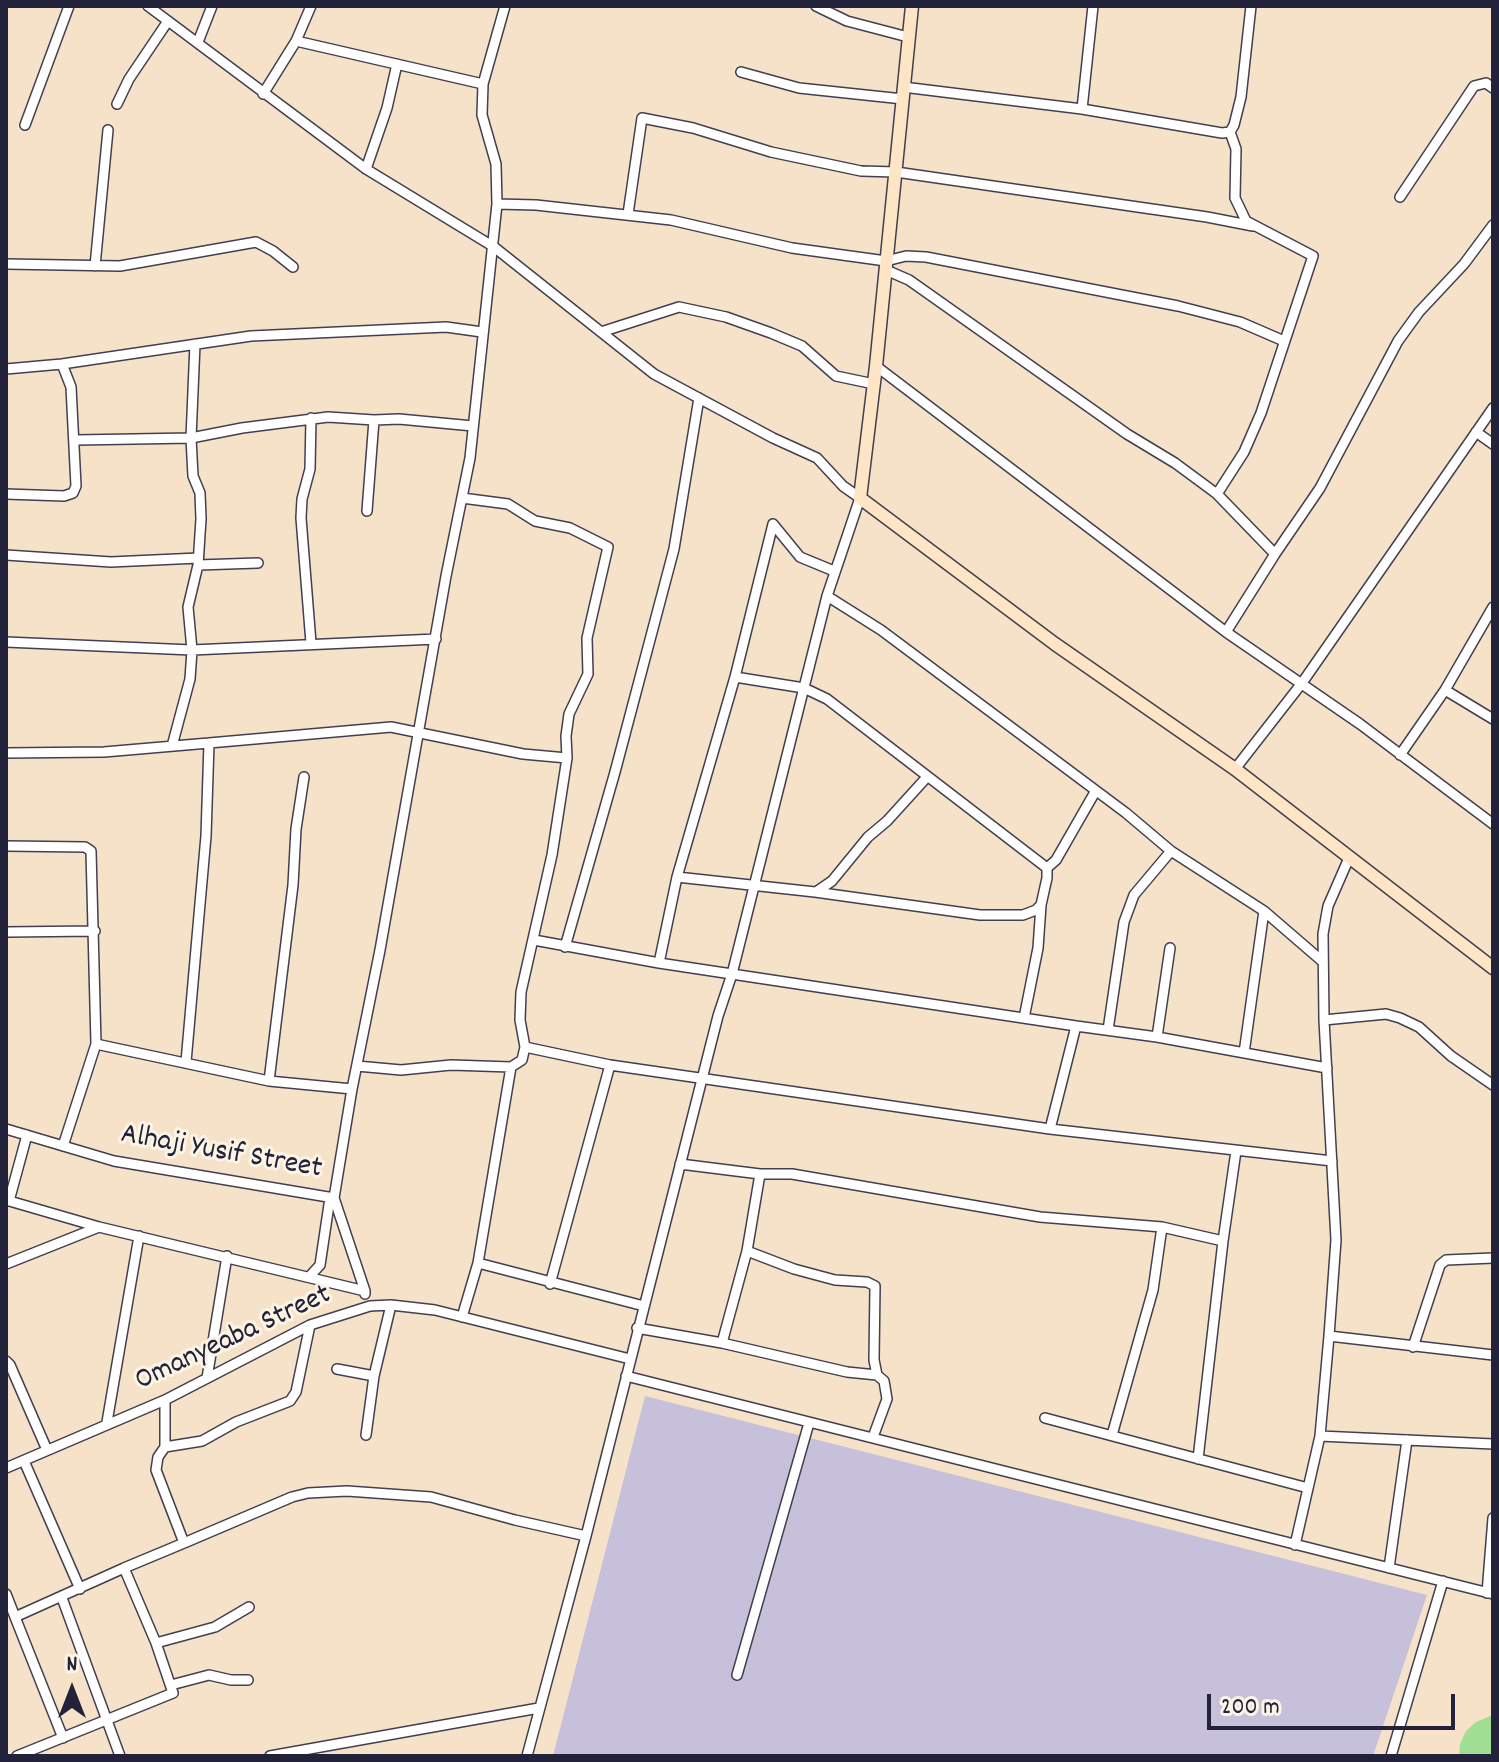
<!DOCTYPE html>
<html>
<head>
<meta charset="utf-8">
<style>
	body { margin:0 }
	#map { position:relative; width:1499px; height:1762px; overflow:hidden; background:#f6e2c8; font-family:Dekko,sans-serif }
	canvas { display:block }
	.frame { position:absolute; inset:0; border:8px solid #22223b; pointer-events:none }
	.north { position:absolute; left:32px; top:1650px; width:80px; height:80px; -webkit-text-stroke:6px #fcf5e5; paint-order:stroke; rotate:0deg; font-size:22px; font-weight:700; line-height:32px; text-align:center; color:#22223b }
	.north::after { content:''; display:block; margin:auto; width:28px; height:36px; background:#22223b; clip-path:polygon(50% 0,100% 100%,50% 72%,0 100%) }
	.scale { position:absolute; left:1207px; top:1694px; width:248px; height:36px; box-sizing:border-box; border:4px solid #22223b; border-top:0; padding-left:10px; font-size:24px; line-height:28px; white-space:nowrap; color:#22223b; -webkit-text-stroke:6px #fcf5e5; paint-order:stroke }
</style>
</head>
<body>
<div id="map">
<canvas width="1499" height="1762"></canvas>
<div class="frame"></div>
<div class="north">N</div>
<div class="scale">200 m</div>
</div>
<script>
const g = document.querySelector('canvas').getContext('2d');
g.lineJoin = 'round';
function fill(path, color) { g.fillStyle = color; g.fill(path, 'evenodd'); }
const shape = rows => new Path2D(rows.map(r => 'M' + r).join(''));
function trace(path, color, width, dash) { g.strokeStyle = color; g.lineWidth = width; g.lineCap = dash ? 'butt' : 'round'; g.setLineDash(dash || []); g.stroke(path); }
function label(font, color, halo, rows, align = 'center') {
  g.font = font + ' Dekko,sans-serif'; g.lineWidth = 6; g.setLineDash([]); g.textBaseline = 'middle'; g.strokeStyle = halo; g.fillStyle = color; for (const [text, x, y, turn = 0] of rows) {
    g.save(); g.translate(x, y); g.rotate((+turn || 0) * Math.PI / 180); g.textAlign = isNaN(turn) ? turn : align; if (halo) g.strokeText(text, 0, 0); g.fillText(text, 0, 0); g.restore();
  }
}
const industrial = shape([
	[645,1396,1427,1595,1373,1756,553,1756]
]);
const green = shape([
	[1493,1715,1493,1756,1459,1756,1460,1744,1466,1731,1476,1722]
]);
const street = shape([
	[148,6,366,169,494,247,654,374,773,438,817,458,843,486,860,498,827,596,732,974,718,1016,586,1536,527,1756],
	[816,6,847,21,908,37],
	[296,41,483,84],
	[198,42,212,6],
	[741,72,799,88,903,99],
	[903,87,1082,109,1222,133,1230,132],
	[263,94,296,41,311,6],
	[117,104,129,79,168,21],
	[1082,109,1093,6],
	[25,125,69,6],
	[1230,132,1234,125,1241,97,1251,6],
	[366,169,387,108,397,64],
	[1400,197,1474,86,1486,83,1493,88],
	[497,204,536,205,671,220,792,248,886,261,906,256,926,257,1178,306,1240,322,1284,341],
	[628,214,642,118,693,128,771,152,861,171,896,172,1207,217,1253,226],
	[6,264,120,266,256,242,273,251,293,267],
	[95,266,108,130],
	[886,270,909,280,1127,434,1175,463,1217,494,1275,554,1226,632],
	[601,332,679,307,726,317,771,333,802,346,836,376,874,384],
	[876,366,1226,632,1360,724,1493,824],
	[6,369,62,364,251,336,446,327,482,332],
	[1476,432,1493,444],
	[76,440,191,438,242,428,328,417,374,420,399,419,473,426],
	[6,494,64,496,73,493,76,486,71,387,62,364],
	[1217,494,1244,452,1261,413,1313,256,1246,221,1235,198,1236,149,1230,132],
	[367,511,374,420],
	[773,524,800,557,834,571],
	[1275,554,1320,488,1398,341,1419,312,1464,264,1493,225],
	[6,555,111,562,198,558],
	[198,565,258,563],
	[827,596,881,630,1126,813,1171,851,1264,911,1322,961],
	[6,642,192,650,436,639],
	[311,643,301,518,302,499,310,469,311,418],
	[735,677,804,688,827,699,1047,868],
	[1445,690,1493,719],
	[209,743,391,727,523,754,567,758],
	[172,746,190,679,192,650,188,607,198,565,201,519,200,493,193,476,191,438,195,344],
	[6,753,104,752,209,743,206,836,186,1062],
	[1400,755,1445,690,1493,607],
	[1235,769,1302,683,1493,408],
	[6,846,85,847,91,851,96,1044],
	[677,877,815,892,980,915,1023,915,1036,910,1041,905,1047,878,1047,868,1056,860,1095,792],
	[816,892,832,881,868,837,887,821,927,777],
	[6,932,95,931],
	[565,947,615,772,674,549,699,398],
	[659,963,677,877,735,677,773,524],
	[1024,1018,1038,948,1041,905],
	[1324,1020,1386,1014,1400,1018,1419,1027,1451,1056,1493,1085],
	[1076,1026,1157,1037,1327,1068],
	[1108,1030,1124,922,1134,895,1171,851],
	[1157,1037,1170,948],
	[525,1047,610,1065,1050,1129,1076,1026,659,963,534,940],
	[1244,1053,1264,911],
	[357,1066,401,1070,451,1065,511,1067],
	[269,1081,293,885,296,829,304,777],
	[352,1089,380,950,446,576,470,458,497,204,496,164,482,115,483,84,505,6],
	[6,1129,114,1161,334,1198,365,1291],
	[1050,1129,1332,1161],
	[63,1146,96,1044,269,1081,352,1089,334,1198],
	[680,1164,760,1174,792,1174,1040,1217,1162,1227,1223,1241],
	[6,1200,99,1227,365,1291,365,1294],
	[9,1201,27,1135],
	[747,1251,794,1269,835,1280,867,1282,875,1286,874,1360,877,1375,884,1381,887,1399,873,1437],
	[478,1263,644,1306],
	[6,1264,99,1227],
	[309,1277,320,1265,330,1198],
	[550,1284,610,1065],
	[462,1317,478,1263,511,1067,522,1060,525,1047,520,1020,521,992,552,855,567,758,566,736,569,714,588,674,587,638,608,547,570,528,535,521,508,504,462,498],
	[637,1328,722,1343,847,1372,877,1375],
	[1329,1336,1336,1240,1324,1020,1323,934,1328,906,1349,858],
	[722,1343,747,1251,760,1174],
	[1413,1347,1440,1265,1446,1260,1493,1258],
	[6,1361,10,1365,47,1450],
	[337,1369,374,1376,366,1435],
	[374,1376,391,1305],
	[626,1376,1493,1594],
	[207,1378,227,1256],
	[1045,1418,1308,1488],
	[107,1422,139,1236],
	[1112,1435,1153,1290,1162,1227],
	[1320,1436,1329,1336,1493,1355],
	[165,1447,202,1441,236,1422,290,1401,296,1392,310,1325],
	[1198,1459,1223,1241,1236,1151],
	[24,1461,80,1589],
	[6,1468,165,1400,310,1325,370,1306,391,1305,435,1310,630,1359],
	[184,1543,292,1497,308,1493,347,1491,431,1497,515,1520,586,1536],
	[1295,1545,1320,1436,1493,1444],
	[124,1568,184,1543,156,1470,158,1457,165,1447,165,1400],
	[1389,1568,1407,1440],
	[1487,1593,1493,1518],
	[6,1594,15,1617,124,1568,156,1643,173,1693,17,1756],
	[62,1598,120,1756],
	[15,1617,63,1738],
	[156,1643,215,1627,249,1607],
	[737,1675,809,1423],
	[171,1685,209,1675,231,1680,248,1680],
	[270,1756,539,1708],
	[1391,1756,1443,1581]
]);
const secondary = shape([
	[912,6,876,366,860,498,1055,644,1235,769,1493,968]
]);
const streetNames = [
	["Alhaji Yusif Street",221,1154,10],
	["Omanyeaba Street",234,1340,-25]
];
fill(industrial, '#c6c0da');
fill(green, '#a0de93');
trace(street, '#423f50', 12);
trace(secondary, '#423f50', 15);
trace(street, '#fff', 9);
trace(secondary, '#fde5c5', 12);
label('30px', '#22223b', '#fcf5e5', streetNames);
</script>
</body>
</html>
